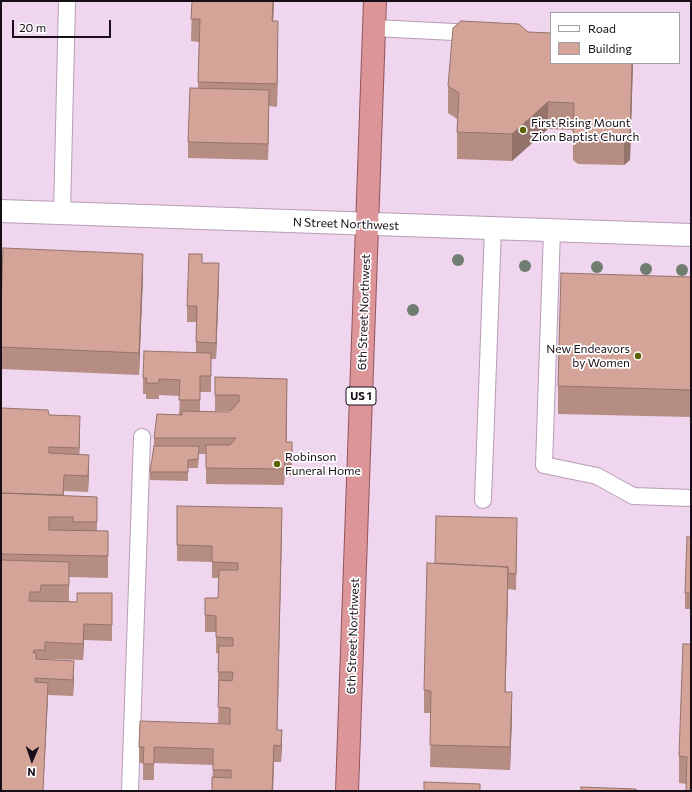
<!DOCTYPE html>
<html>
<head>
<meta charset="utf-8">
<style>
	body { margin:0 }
	#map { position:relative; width:692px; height:792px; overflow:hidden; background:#f0d5ef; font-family:Commissioner,sans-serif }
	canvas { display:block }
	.frame { position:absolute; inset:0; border:2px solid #170e17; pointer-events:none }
	.legend { position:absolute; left:550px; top:12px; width:130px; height:52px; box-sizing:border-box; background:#fff; border:1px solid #a29fa2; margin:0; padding:5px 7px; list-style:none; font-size:12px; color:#170e17 }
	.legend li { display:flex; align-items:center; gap:8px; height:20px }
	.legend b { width:20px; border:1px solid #a29fa2 }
	.north { position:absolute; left:12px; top:740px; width:40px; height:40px; -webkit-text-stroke:3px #fff; paint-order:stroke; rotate:182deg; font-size:11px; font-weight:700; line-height:16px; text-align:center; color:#170e17 }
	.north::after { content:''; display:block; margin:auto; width:14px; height:18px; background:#170e17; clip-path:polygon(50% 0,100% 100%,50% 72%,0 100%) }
	.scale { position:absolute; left:12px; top:20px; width:99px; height:18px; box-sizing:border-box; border:2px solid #170e17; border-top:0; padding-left:5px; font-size:12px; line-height:14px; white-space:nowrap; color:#170e17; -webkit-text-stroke:3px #fff; paint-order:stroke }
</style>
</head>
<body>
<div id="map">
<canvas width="692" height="792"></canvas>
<div class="frame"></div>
<ul class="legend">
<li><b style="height:5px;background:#fff"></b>Road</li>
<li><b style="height:11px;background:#d4a498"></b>Building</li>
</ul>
<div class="north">N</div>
<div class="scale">20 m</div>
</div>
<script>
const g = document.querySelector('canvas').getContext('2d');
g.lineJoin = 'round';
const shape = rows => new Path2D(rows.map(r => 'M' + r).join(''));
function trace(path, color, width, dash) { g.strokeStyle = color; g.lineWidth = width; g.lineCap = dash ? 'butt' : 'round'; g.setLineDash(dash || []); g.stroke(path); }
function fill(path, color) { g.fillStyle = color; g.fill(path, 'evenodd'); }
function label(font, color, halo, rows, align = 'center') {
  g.font = font + ' Commissioner,sans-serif'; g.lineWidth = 3.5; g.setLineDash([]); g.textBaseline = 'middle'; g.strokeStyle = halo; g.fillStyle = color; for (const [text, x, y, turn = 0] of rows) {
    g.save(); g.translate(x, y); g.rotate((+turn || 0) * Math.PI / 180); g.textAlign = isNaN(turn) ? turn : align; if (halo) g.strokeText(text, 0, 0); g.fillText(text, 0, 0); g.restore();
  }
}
const service = shape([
	[374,28,474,33],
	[62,213,67,1],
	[552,231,544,465,597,476,633,496,691,498],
	[483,500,493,228],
	[130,791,142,437]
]);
const minor = shape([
	[1,211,691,235]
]);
const trunk = shape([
	[347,791,375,1]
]);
const trees = [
	[458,260],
	[525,266],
	[597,267],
	[646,269],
	[682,270],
	[413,310]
];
const wall = shape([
	[192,1,274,1,273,21,278,44,277,107,269,106,268,160,188,158,188,142,198,88,199,42,191,41],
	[551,63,633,63,630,160,624,165,578,164,573,160,573,130,548,129,512,161,457,159,457,119,448,113,448,86],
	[202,263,219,279,216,359,211,359,211,392,200,392,200,412,229,412,230,411,215,411,215,377,287,379,287,442,292,442,292,475,285,475,284,485,206,484,206,454,199,454,198,468,188,468,188,481,150,480,150,472,154,446,154,438,179,415,180,396,159,395,159,399,146,399,146,394,143,394,143,378,196,352,196,322,187,322,187,306],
	[143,276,139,375,1,369,1,307],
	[691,277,691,417,558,414,558,386],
	[49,415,80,432,79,454,89,471,88,492,64,491,64,496,97,497,97,531,108,553,108,578,69,577,69,601,77,602,112,593,112,641,84,640,83,660,45,659,74,677,73,696,48,695,1,791,1,422],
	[177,506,282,524,277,730,282,746,281,762,274,762,273,791,212,791,213,765,154,763,154,780,143,780,143,763,139,763,139,747,230,724,218,723,219,688,218,688,218,672,219,654,216,653,216,632,205,632,205,615,218,598,219,578,212,578,212,562,177,561],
	[517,534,516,590,508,589,505,692,512,715,510,770,430,767,431,713,424,713,424,690],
	[691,537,691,609,685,609,685,593],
	[691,644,686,784,679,783,679,756]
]);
const shadedWall = shape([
	[273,1,274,1,272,44,272,21],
	[278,21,278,44,277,107,277,84],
	[632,63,633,63,630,160,624,165,624,138],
	[269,90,269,106,268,160,268,144],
	[548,102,548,129,512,161,512,134],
	[143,254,143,276,139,375,139,353],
	[219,263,219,279,216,359,216,343],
	[80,416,80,432,79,464,79,448],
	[89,455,89,471,88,492,88,476],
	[282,508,282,524,277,746,277,730],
	[508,567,508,590,505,714,505,692],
	[84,624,84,640,83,660,83,644],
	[74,661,74,677,73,696,73,680],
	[48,683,48,699,43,791],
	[512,692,512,715,510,770,510,747],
	[282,730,282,746,281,762,281,746],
	[274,745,273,791,272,791]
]);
const building = shape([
	[192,1,273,1,272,21,278,21,277,84,198,82,200,19,191,19,192,1],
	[461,21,519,24,528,32,551,33,551,63,632,63,630,133,624,138,578,136,573,132,574,103,548,102,512,134,457,132,459,93,448,86,453,28,461,21],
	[190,88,269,90,268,144,188,142,190,88],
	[3,248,143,254,139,353,1,347,1,307,3,248],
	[189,254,202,254,202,263,219,263,216,343,196,342,197,306,187,306,189,254],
	[561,273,691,277,691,390,558,386,561,273],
	[144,351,211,353,211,376,200,376,200,400,179,400,180,380,159,379,159,383,146,383,147,378,143,378,144,351],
	[215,377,287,379,286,442,292,442,292,459,285,459,284,469,206,468,206,445,230,445,236,438,154,438,157,414,182,415,182,411,229,412,239,402,239,395,215,395,215,377],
	[1,408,48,410,49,415,80,416,79,448,49,447,49,453,89,455,88,476,64,475,63,495,1,493,1,408],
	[154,446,199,446,198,459,188,460,188,472,150,472,154,446],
	[1,493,97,497,97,522,73,522,73,517,49,517,49,530,108,531,108,556,1,554,1,493],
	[177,506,282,508,277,730,282,730,281,746,274,745,272,791,212,791,212,777,231,778,231,770,213,770,213,749,154,747,154,764,143,764,144,747,139,747,140,721,230,724,230,708,218,707,219,680,232,681,233,672,218,672,219,646,233,646,233,638,216,637,216,616,205,615,205,598,218,598,219,570,238,570,238,563,212,562,212,546,177,545,177,506],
	[436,516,517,518,516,574,508,573,508,567,435,563,436,516],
	[687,537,691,537,691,593,685,593,687,537],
	[1,560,69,562,69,585,41,585,40,592,30,592,29,601,77,602,77,593,112,593,112,625,84,624,83,644,45,642,45,650,34,650,33,653,36,653,36,659,74,661,73,680,35,678,35,682,48,683,43,791,1,791,1,560],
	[427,563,508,567,505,692,512,692,510,747,430,745,431,691,424,690,427,563],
	[683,644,691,644,691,791,686,791,687,757,679,756,683,644],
	[424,782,480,784,480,791,424,791,424,782],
	[581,787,636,789,636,791,581,791,581,787]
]);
const markers = [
	[523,130,4,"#5c6402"],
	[638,356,4,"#5c6402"],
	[277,464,4,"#5c6402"]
];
const shields = [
	[361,396,30]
];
const shieldNames = [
	["US 1",361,396]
];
const poiNames = [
	["First Rising Mount",531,123],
	["Zion Baptist Church",531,137],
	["New Endeavors",630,349,"right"],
	["by Women",630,363,"right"],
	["Robinson",285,457],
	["Funeral Home",285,471]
];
const streetNames = [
	["N Street Northwest",346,224,2],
	["6th Street Northwest",364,312,-88],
	["6th Street Northwest",353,636,-88]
];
trace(service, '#b69db5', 18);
trace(minor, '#b69db5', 24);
trace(trunk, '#91555b', 24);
trace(service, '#fff', 16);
trace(minor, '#fff', 22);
trace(trunk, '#dc969a', 22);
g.fillStyle = '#6f7e70';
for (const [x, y] of trees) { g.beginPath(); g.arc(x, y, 6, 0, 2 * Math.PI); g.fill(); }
fill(wall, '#b68d83');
fill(shadedWall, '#94736a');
fill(building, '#d4a498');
trace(building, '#94736a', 1);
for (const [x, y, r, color] of markers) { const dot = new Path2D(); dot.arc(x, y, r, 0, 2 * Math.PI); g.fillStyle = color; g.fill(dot); trace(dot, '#fff', 1.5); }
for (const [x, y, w] of shields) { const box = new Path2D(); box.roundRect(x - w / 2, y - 9, w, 18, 3); g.fillStyle = '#fff'; g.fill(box); trace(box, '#170e17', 1); }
label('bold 11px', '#170e17', null, shieldNames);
label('12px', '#170e17', '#fff', poiNames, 'left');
label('12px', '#170e17', '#fff', streetNames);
</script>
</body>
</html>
